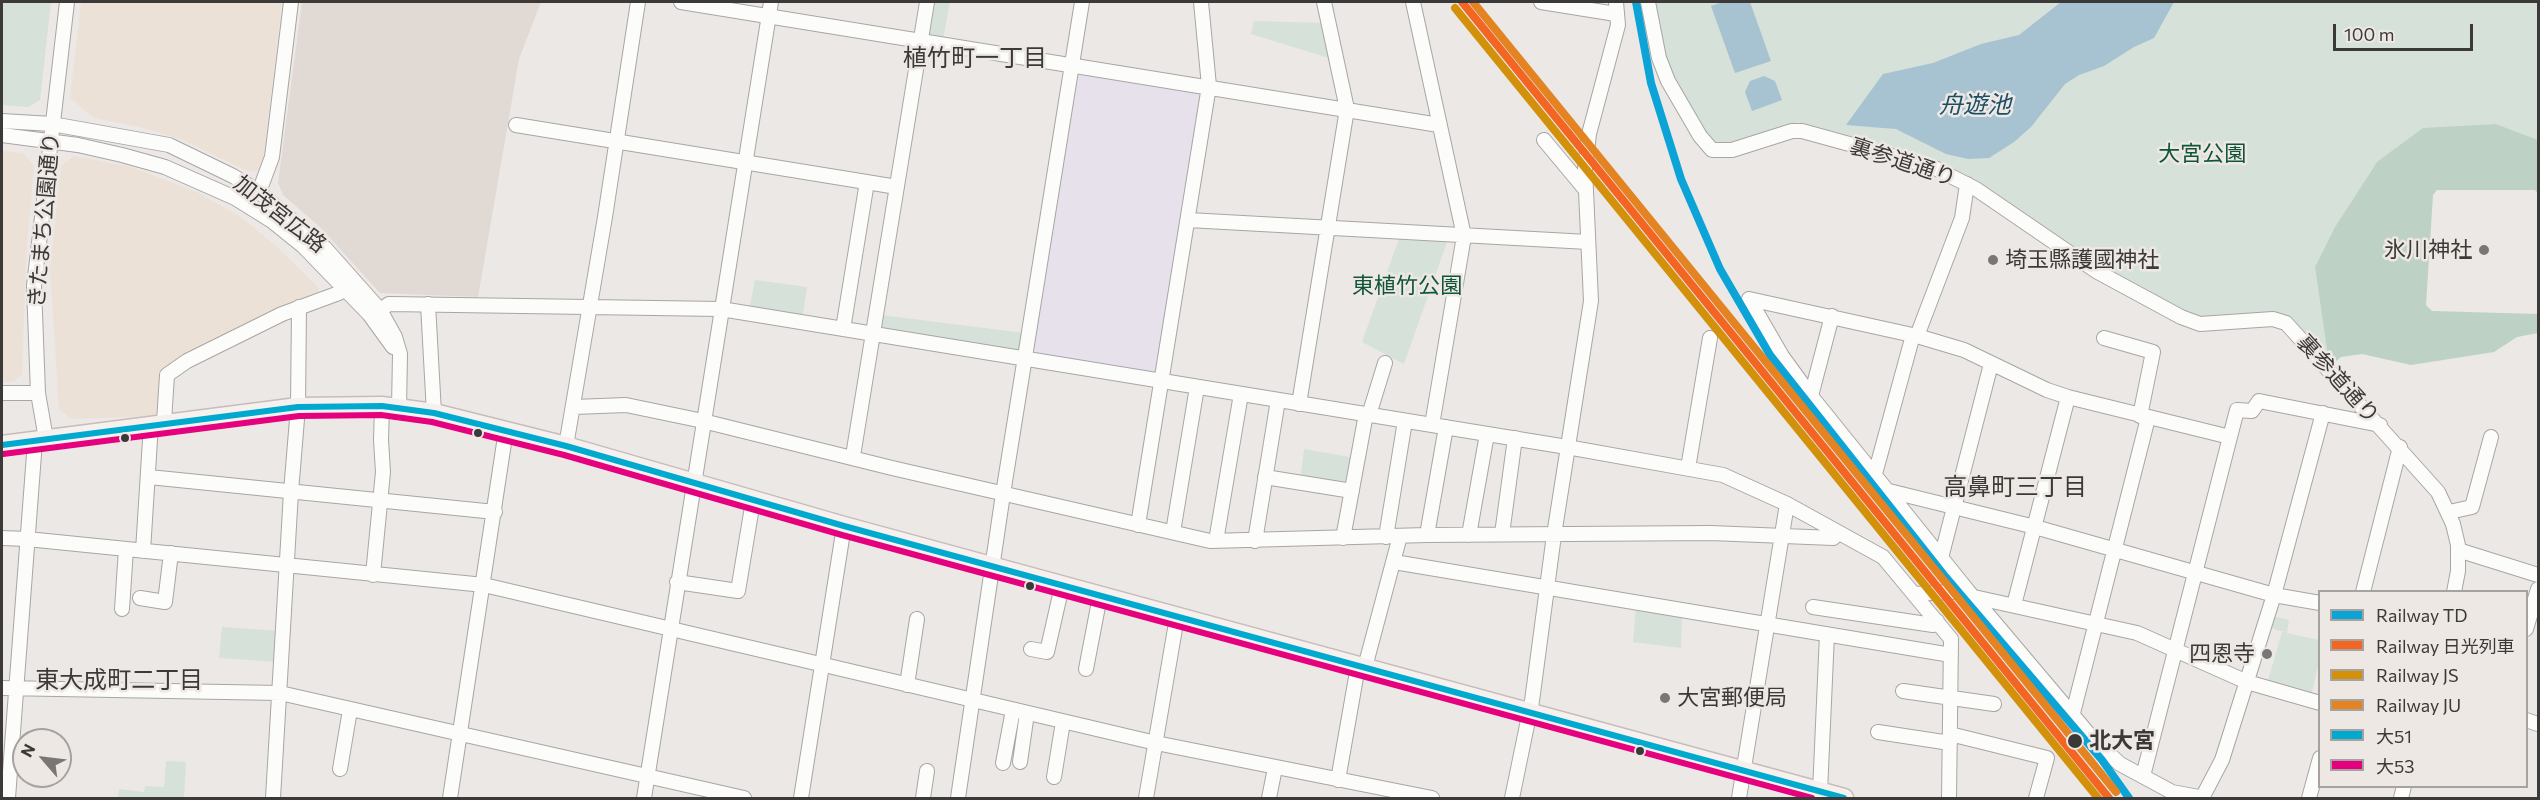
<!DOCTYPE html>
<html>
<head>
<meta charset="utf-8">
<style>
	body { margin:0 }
	#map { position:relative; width:2540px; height:800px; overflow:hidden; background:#ebe8e6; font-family:Commissioner,"Noto Sans JP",sans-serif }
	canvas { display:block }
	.frame { position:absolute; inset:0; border:3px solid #3c3a38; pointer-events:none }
	.legend { position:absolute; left:2318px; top:590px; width:210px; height:198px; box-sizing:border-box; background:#ede8e4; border:2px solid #a6a29f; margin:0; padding:8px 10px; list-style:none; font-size:18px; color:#3c3a38 }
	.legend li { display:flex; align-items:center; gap:12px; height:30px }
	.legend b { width:30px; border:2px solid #a6a29f }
	.north { position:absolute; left:12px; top:728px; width:60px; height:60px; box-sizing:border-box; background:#ede8e4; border:2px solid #a6a29f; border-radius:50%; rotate:298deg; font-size:16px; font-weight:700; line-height:24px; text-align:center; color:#3c3a38 }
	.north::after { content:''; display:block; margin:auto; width:21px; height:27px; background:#797775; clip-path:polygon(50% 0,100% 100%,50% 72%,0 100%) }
	.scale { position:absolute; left:2333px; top:24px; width:140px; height:27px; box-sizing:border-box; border:3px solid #3c3a38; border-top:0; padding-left:8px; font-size:18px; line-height:21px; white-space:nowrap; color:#3c3a38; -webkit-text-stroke:4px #ede8e4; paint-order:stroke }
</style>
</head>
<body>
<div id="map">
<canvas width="2540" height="800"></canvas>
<div class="frame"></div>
<ul class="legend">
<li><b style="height:8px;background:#0ca4d7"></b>Railway TD</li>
<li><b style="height:8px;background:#f26522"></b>Railway 日光列車</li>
<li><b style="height:8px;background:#d2900b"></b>Railway JS</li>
<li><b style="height:8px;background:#e38321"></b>Railway JU</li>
<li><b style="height:8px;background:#00a9ce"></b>大51</li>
<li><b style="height:8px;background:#e5007d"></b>大53</li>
</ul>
<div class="north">N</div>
<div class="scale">100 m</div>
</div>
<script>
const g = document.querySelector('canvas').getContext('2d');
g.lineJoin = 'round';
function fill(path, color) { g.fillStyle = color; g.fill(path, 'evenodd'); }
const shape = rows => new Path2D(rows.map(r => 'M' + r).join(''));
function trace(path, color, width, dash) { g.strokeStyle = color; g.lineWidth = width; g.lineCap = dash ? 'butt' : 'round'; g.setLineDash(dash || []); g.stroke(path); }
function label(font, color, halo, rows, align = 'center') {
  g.font = font + ' Commissioner,"Noto Sans JP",sans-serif'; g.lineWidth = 5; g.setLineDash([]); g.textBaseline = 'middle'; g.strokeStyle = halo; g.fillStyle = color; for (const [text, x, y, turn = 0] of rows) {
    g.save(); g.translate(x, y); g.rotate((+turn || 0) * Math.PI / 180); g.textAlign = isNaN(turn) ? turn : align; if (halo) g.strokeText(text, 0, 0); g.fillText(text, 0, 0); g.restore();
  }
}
const commercial = shape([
	[81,2,282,2,262,170,249,172,183,140,140,127,94,118,70,98],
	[2,151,23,153,34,166,27,244,22,375,13,382,2,382],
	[74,156,132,167,199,193,241,217,276,246,319,288,317,296,271,311,161,369,159,416,71,419,59,409,50,270,61,166]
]);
const industrial = shape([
	[1076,73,1203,93,1159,371,1154,373,1038,354,1032,347]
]);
const built = shape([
	[302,2,541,2,519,59,478,297,380,293,320,227,283,195,278,183]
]);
const green = shape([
	[2,2,51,2,40,100,28,107,2,105],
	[931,2,950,2,943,39,927,36],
	[1654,2,2538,2,2538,140,2496,124,2466,127,2377,162,2335,227,2315,267,2328,357,2286,316,2193,318,2156,302,2024,217,1965,174,1921,154,1798,122,1728,143,1717,142,1708,137,1686,102,1670,69,1659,34],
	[1254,21,1324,23,1332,59,1251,34],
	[1400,236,1448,239,1404,364,1362,342],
	[755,280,807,287,802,320,749,311],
	[881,315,1024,333,1021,355,877,332],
	[1304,449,1355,458,1349,489,1300,481],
	[1636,607,1682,615,1681,648,1633,642],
	[2273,616,2289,620,2287,633,2319,640,2319,662,2311,696,2267,684,2282,632,2285,632,2270,628],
	[222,627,280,631,279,662,219,658],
	[166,761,186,762,184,798,118,798,119,789,144,792,145,786,164,787]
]);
const forest = shape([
	[2496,124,2538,140,2538,193,2535,190,2437,190,2433,195,2426,305,2432,311,2538,314,2538,333,2517,337,2494,352,2411,365,2362,354,2341,357,2334,363,2328,357,2315,267,2335,227,2377,162,2423,128]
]);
const water = shape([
	[1723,2,1750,2,1771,61,1735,73,1711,6],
	[2061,2,2174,2,2154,38,2134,47,2104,66,2079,75,2065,84,2031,127,2014,142,1989,158,1968,159,1946,154,1896,129,1846,125,1883,74,1933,63,1981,44,2019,35],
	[1764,76,1775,81,1782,100,1752,111,1745,92,1750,81]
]);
const minor = shape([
	[681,2,1439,125],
	[1413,2,1464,236,1432,425],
	[1541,2,1616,14],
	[1648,2,1659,58,1668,81,1700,136,1712,150,1732,150,1792,131,1802,131,1933,167,1976,189,2096,271,2181,317,2200,324,2273,319,2286,323,2438,492,2453,524,2458,545,2458,571,2454,592],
	[2,121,52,124,169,145,233,176,259,192,325,248,380,310,395,337,400,354,399,408],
	[516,125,897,187],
	[2,135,78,145,122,155,165,167,235,198,272,221,303,246,369,314,393,347],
	[1544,140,1584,188],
	[259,192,272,157,291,2],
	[1188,220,1588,242],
	[1749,299,1782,356,1811,396,1968,591,2092,738,2120,764,2172,792,2204,798],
	[1749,299,1917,336,1964,350,2047,390,2068,397,2230,437,2237,410,2252,411,2259,401,2380,425],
	[428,304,434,413],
	[380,310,389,304,721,309,1567,447,1723,475,1787,504,1883,557,1951,639,1949,798],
	[843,329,867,182],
	[1917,336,1962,218,1967,184],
	[2104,338,2153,352,2140,416],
	[2,393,38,393],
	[1811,396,1832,316],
	[1299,404,1347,109,1324,2],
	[574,407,626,405,703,421,892,468,1210,541,1427,535,1446,427],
	[1369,415,1385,363],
	[164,422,167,375,187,361,282,314,339,293,343,287],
	[46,439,38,393,34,286,67,2],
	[566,446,605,217,638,2],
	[853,456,927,2],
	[1688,468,1710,338],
	[1875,474,1913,335],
	[149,477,495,512],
	[1265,477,1352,491],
	[1889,491,2035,527,2274,595,2320,603],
	[2449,512,2472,507,2491,437],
	[1138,525,1209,86,1201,2],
	[1173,532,1197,387],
	[1502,534,1515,438],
	[1427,535,1711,533,1833,538,1839,533],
	[1469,535,1487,434],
	[1386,537,1405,421],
	[2,538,27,539,484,585,1156,743,1432,798],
	[1343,538,1366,414],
	[1216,541,1241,394],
	[1255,541,1278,400],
	[2458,550,2538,575],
	[143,551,151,424],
	[1941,558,1991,364],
	[1394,562,1951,655],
	[373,575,383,472,381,440,382,406],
	[677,582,738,591,753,501],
	[2363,592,2400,447],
	[1914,594,1968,591],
	[1974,597,2137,633,2247,682,2320,703],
	[140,598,165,602,171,553],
	[2014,605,2068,397],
	[1813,607,1933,625,1937,621],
	[122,609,126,549],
	[2526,629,2538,589],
	[1031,649,1047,652,1062,586],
	[1365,667,1400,536],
	[1086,669,1100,596],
	[907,685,917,619],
	[2,688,280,693,744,798],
	[1903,691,1994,704],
	[2073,713,2148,418],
	[2526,720,2538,724],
	[1878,732,1950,743],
	[1950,734,2047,758,2036,798],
	[1020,762,1027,713],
	[1003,763,1013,710],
	[340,769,350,710],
	[2143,776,2230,437],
	[1054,777,1063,722],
	[1338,780,1358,666],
	[1820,792,1827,634],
	[8,798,35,441],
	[273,798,291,492,298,407,299,307],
	[450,798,506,430],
	[644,798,771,2],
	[801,798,844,526],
	[923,798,927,771],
	[958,798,1003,494,1082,2],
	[1146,798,1177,617],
	[1269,798,1275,768],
	[1512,798,1532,701,1554,535,1591,301,1585,169,1589,134,1618,25,1616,2],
	[1739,798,1787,504],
	[2202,798,2222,760,2274,595,2323,413],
	[2309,798,2320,758],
	[2401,798,2404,786]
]);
const major = shape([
	[2,445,298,407,382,406,434,413,566,446,844,526,1844,798]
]);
const bus1 = shape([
	[2,445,298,407,382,406,434,413,566,446,844,526,1844,798]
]);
const bus2 = shape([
	[3,454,299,416,381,415,432,422,564,455,842,535,1812,798]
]);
const rail1 = shape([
	[1636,2,1651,83,1681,179,1720,269,1770,355,1944,575,2102,760,2129,798]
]);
const rail2 = shape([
	[1462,2,2109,798]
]);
const rail3 = shape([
	[1455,8,2098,798]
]);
const rail4 = shape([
	[1473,2,2116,792]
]);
const markers = [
	[2484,250,6,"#797775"],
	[1993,260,6,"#797775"],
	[478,433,5,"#3c3a38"],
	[125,438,5,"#3c3a38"],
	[1030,586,5,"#3c3a38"],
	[2267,654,6,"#797775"],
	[1665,698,6,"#797775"],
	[2075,741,8,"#3c3a38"],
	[1640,751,5,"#3c3a38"]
];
const parkNames = [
	["大宮公園",2202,154],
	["東植竹公園",1407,286]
];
const streetNames = [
	["裏参道通り",1903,162,18],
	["加茂宮広路",280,214,38],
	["きたまち公園通り",44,220,-85],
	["裏参道通り",2338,379,48]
];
const poiNames = [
	["氷川神社",2472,250],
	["埼玉縣護國神社",2005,260,"left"],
	["四恩寺",2255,654],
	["大宮郵便局",1677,698,"left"]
];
const stopNames = [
	["北大宮",2089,741]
];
const neighbourhoodNames = [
	["植竹町一丁目",975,58],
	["高鼻町三丁目",2015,487],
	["東大成町二丁目",119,680]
];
const waterNames = [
	["舟遊池",1975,105]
];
fill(commercial, '#ece1d7');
fill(industrial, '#e7e1ec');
fill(built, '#e1d9d4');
fill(green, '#d6e1d9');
fill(forest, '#bdd1c4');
fill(water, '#a7c2d0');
trace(minor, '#a8a6a5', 16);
trace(major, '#c6bcb9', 21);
trace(minor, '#fcfcfb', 14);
trace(major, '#f6f1ef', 18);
trace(bus1, '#00a9ce', 6);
trace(bus2, '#e5007d', 6);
trace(rail1, '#0ca4d7', 8);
trace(rail2, '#f26522', 8);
trace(rail3, '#d2900b', 8);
trace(rail4, '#e38321', 8);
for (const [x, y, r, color] of markers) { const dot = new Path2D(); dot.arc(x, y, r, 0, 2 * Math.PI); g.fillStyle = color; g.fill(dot); trace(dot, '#ede8e4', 2); }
label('22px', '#105539', '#ede8e4', parkNames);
label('22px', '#3c3a38', '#ede8e4', streetNames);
label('22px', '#3c3a38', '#ede8e4', poiNames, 'right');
label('bold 22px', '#3c3a38', '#ede8e4', stopNames, 'left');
label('24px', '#3c3a38', '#ede8e4', neighbourhoodNames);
label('italic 24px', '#1a4e64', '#ede8e4', waterNames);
</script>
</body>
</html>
